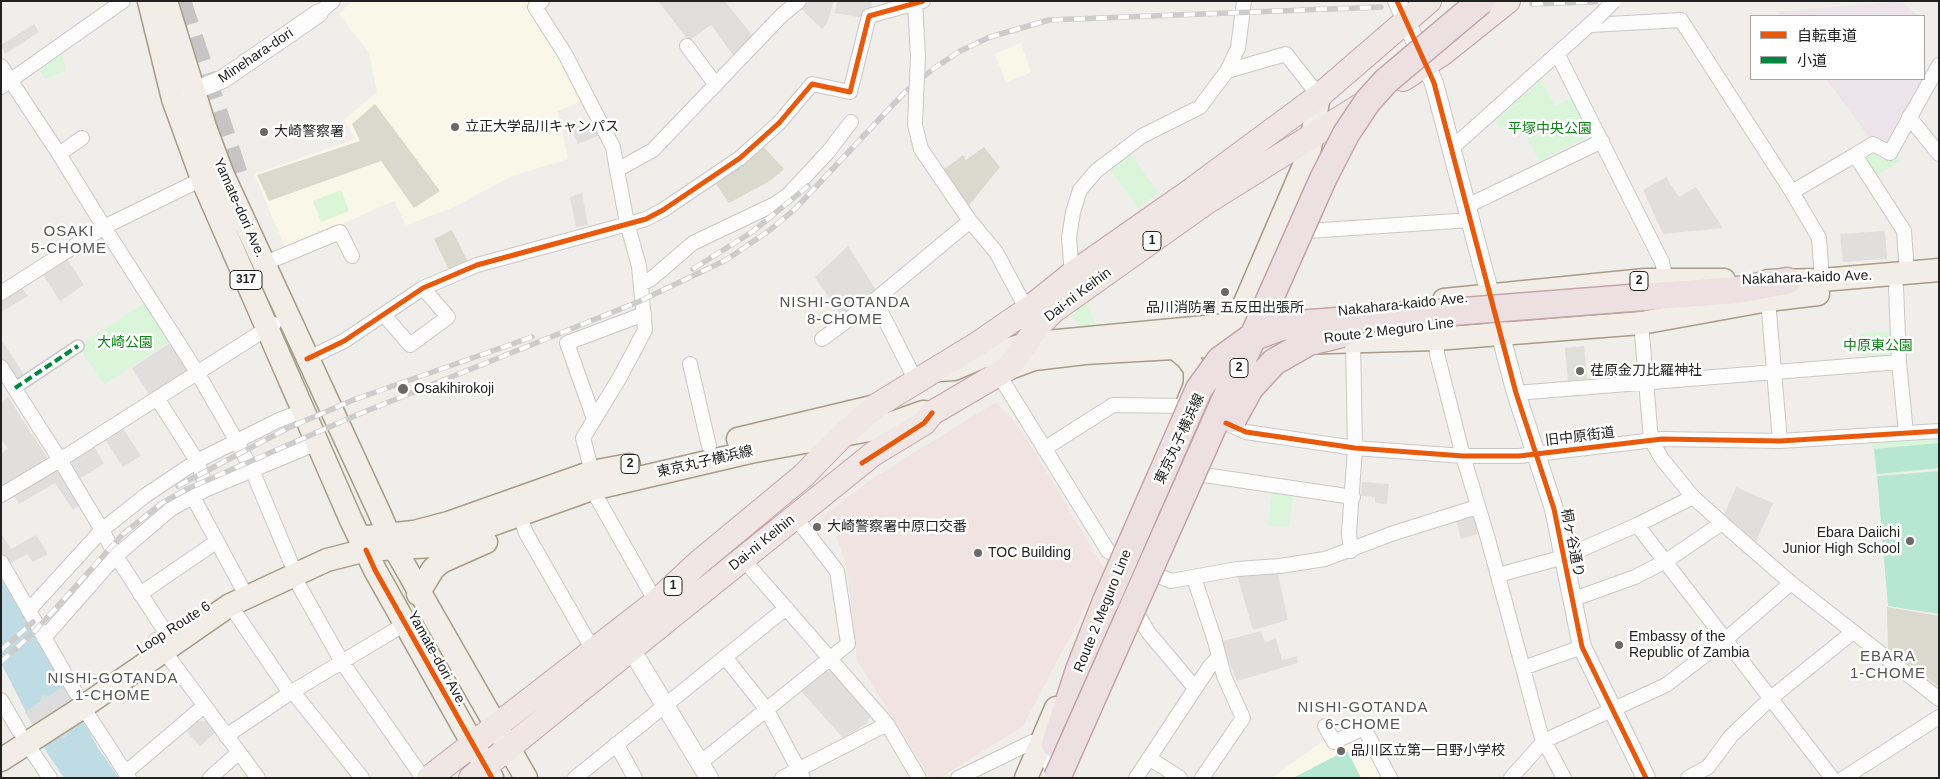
<!DOCTYPE html>
<html>
<head>
<meta charset="utf-8">
<style>
	body { margin:0 }
	#map { position:relative; width:1940px; height:779px; overflow:hidden; background:#f0eeeb; font-family:Helvetica,"Noto Sans JP",sans-serif }
	canvas { display:block }
	.frame { position:absolute; inset:0; border:2px solid #222; pointer-events:none }
	.legend { position:absolute; left:1750px; top:15px; width:175px; height:65px; box-sizing:border-box; background:#fff; border:1px solid #a7a7a7; margin:0; padding:6px 9px; list-style:none; font-size:15px; color:#222 }
	.legend li { display:flex; align-items:center; gap:10px; height:25px }
	.legend b { width:25px; border:1px solid #a7a7a7 }
</style>
</head>
<body>
<div id="map">
<canvas width="1940" height="779"></canvas>
<div class="frame"></div>
<ul class="legend">
<li><b style="height:6px;background:#e8590c"></b>自転車道</li>
<li><b style="height:6px;background:#00873e"></b>小道</li>
</ul>
</div>
<script>
const g = document.querySelector('canvas').getContext('2d');
g.lineJoin = 'round';
function fill(path, color) { g.fillStyle = color; g.fill(path, 'evenodd'); }
const shape = rows => new Path2D(rows.map(r => 'M' + r).join(''));
function trace(path, color, width, dash) { g.strokeStyle = color; g.lineWidth = width; g.lineCap = dash ? 'butt' : 'round'; g.setLineDash(dash || []); g.stroke(path); }
function label(font, color, halo, rows, align = 'center') {
  g.font = font + ' Helvetica,"Noto Sans JP",sans-serif'; g.lineWidth = 5; g.setLineDash([]); g.textBaseline = 'middle'; g.strokeStyle = halo; g.fillStyle = color; for (const [text, x, y, turn = 0] of rows) {
    g.save(); g.translate(x, y); g.rotate((+turn || 0) * Math.PI / 180); g.textAlign = isNaN(turn) ? turn : align; if (halo) g.strokeText(text, 0, 0); g.fillText(text, 0, 0); g.restore();
  }
}
const residential = shape([
	[658,1,725,1,755,39,736,59,711,25,689,41]
]);
const commercial = shape([
	[996,402,1022,431,1105,570,1023,726,940,778,930,778,857,660,847,569,835,532,820,519,870,480]
]);
const industrial = shape([
	[1901,1,1919,16,1780,16,1776,12],
	[1924,66,1930,74,1888,149,1872,141,1826,79,1924,79]
]);
const education = shape([
	[353,1,531,1,529,3,583,100,558,111,568,159,512,176,452,208,406,225,394,201,286,249,254,174,356,139,344,120,377,92,369,53,339,14],
	[1021,43,1031,72,1006,83,995,54],
	[1363,733,1386,778,1272,778,1327,738]
]);
const religious = shape([
	[1584,346,1587,379,1568,381,1565,348]
]);
const construction = shape([
	[375,104,440,191,414,208,381,161,269,201,257,175,360,141,352,124],
	[762,145,784,169,770,181,729,203,713,180],
	[984,147,1000,167,966,209,939,173,963,155,966,160],
	[452,230,468,262,449,270,434,239],
	[1887,607,1939,616,1939,687,1888,650]
]);
const grass = shape([
	[402,583,472,704,470,705,417,616,399,584]
]);
const park = shape([
	[59,52,64,60,66,71,45,79,37,67],
	[1541,80,1555,106,1573,97,1591,133,1587,137,1539,161,1518,119,1499,129,1495,121],
	[1867,151,1896,151,1901,160,1875,177,1867,164,1868,162,1865,156],
	[1130,154,1159,193,1138,208,1109,168],
	[341,190,349,211,321,222,313,201],
	[146,302,172,340,104,385,78,346],
	[1086,302,1096,325,1082,327,1077,324,1073,317,1075,311],
	[1894,331,1896,359,1862,361,1860,333],
	[1939,438,1939,469,1876,475,1872,443],
	[1273,488,1294,491,1289,527,1268,525]
]);
const pitch = shape([
	[1939,443,1939,468,1877,474,1874,449],
	[1939,471,1939,614,1888,606,1877,476],
	[1347,750,1361,778,1293,778]
]);
const parking = shape([
	[805,1,834,1,827,23,822,29,798,6],
	[837,1,871,1,873,11,864,18,835,13],
	[34,24,39,32,5,54,1,45],
	[594,120,600,135,578,144,572,129],
	[1666,177,1679,197,1696,187,1723,228,1663,234,1643,190],
	[582,193,588,225,576,227,570,197],
	[1885,231,1887,259,1843,262,1840,234],
	[848,246,878,293,843,319,815,277],
	[66,257,84,285,60,301,42,273],
	[19,285,28,296,1,312,1,297],
	[1,339,25,376,17,382,1,357],
	[173,341,192,370,151,398,132,368],
	[8,397,48,459,2,488,1,453,8,449,1,439,1,402],
	[122,427,141,456,123,467,104,438],
	[93,445,104,464,79,479,71,466,73,457],
	[52,471,61,472,81,504,73,510,55,483,19,504,13,494],
	[1362,482,1389,484,1387,504,1375,503,1375,497,1361,496],
	[1736,487,1773,503,1756,542,1724,515],
	[1476,515,1481,533,1461,539,1456,520],
	[1,533,11,549,36,535,48,554,33,562,27,554,9,564,1,553],
	[1277,570,1288,620,1253,630,1237,575],
	[1261,631,1265,642,1276,639,1282,660,1297,656,1298,663,1237,681,1226,656,1223,641],
	[822,670,832,672,870,716,867,724,843,738,800,690],
	[198,721,209,721,216,732,200,746,186,731]
]);
const water = shape([
	[1,578,52,662,98,748,119,778,64,778,47,753,1,663]
]);
const pier = shape([
	[65,685,85,720,68,731,65,738,59,737,45,745,25,712,40,702,41,695,49,696]
]);
const motorwayTunnel = shape([
	[178,1,237,181]
]);
const pedestrian = shape([
	[15,388,78,346]
]);
const minor = shape([
	[542,1,535,7,565,54,613,147,617,170],
	[915,1,918,57],
	[319,13,333,1],
	[1591,25,1681,20,1792,192,1819,238,1822,280],
	[687,46,716,85],
	[1558,55,1662,262,1666,279],
	[1,66,59,154,82,138],
	[1227,71,1286,54,1319,96],
	[1,87,123,1],
	[916,100,915,125,921,149,970,221,996,252,1027,310],
	[1909,117,1939,154],
	[1453,147,1597,18],
	[202,179,104,227,197,372,237,442,252,470,291,563],
	[1792,192,1855,155],
	[1467,206,1602,141],
	[1308,231,1471,220],
	[263,264,340,232,352,256],
	[1907,273,1904,231,1855,155,1873,144,1890,153,1939,65],
	[1072,274,1069,238,1073,212,1080,190,1096,171,1142,136,1200,107,1227,71,1238,48,1244,1],
	[641,284,651,279,693,243,775,204,788,195,828,152,851,122],
	[1896,287,1899,362,1906,433],
	[1,293,104,227,59,154],
	[875,300,916,381],
	[1768,300,1780,441],
	[384,315,410,345,448,317,423,288],
	[1641,323,1651,440,1662,459,1693,497,1722,523,1791,583,1939,699],
	[822,339,875,300,970,221],
	[1436,339,1437,354,1463,456,1488,539,1541,735,1564,778],
	[307,359,344,341,423,288,477,265,646,219,663,210,740,158,779,123,812,84,850,92,869,16,923,1],
	[690,364,709,446],
	[1,367,60,460,274,324],
	[999,375,1108,551,1123,560],
	[1516,393,1899,362],
	[157,398,197,461,207,489],
	[594,419,567,343,644,314],
	[1226,423,1246,432,1355,448,1463,456,1519,456,1662,439,1780,441,1939,431],
	[1044,449,1113,405,1186,406],
	[592,472,583,438,620,377,645,330,639,266,627,223,617,170,653,150,782,15,799,1],
	[1204,475,1353,497],
	[592,489,656,602],
	[1,495,60,460,102,530,116,556,166,633],
	[193,497,241,586],
	[520,516,526,533,593,650],
	[1637,525,1832,778],
	[1351,551,1349,533,1355,448,1353,341],
	[743,559,887,724,919,778],
	[1,562,76,693],
	[293,575,342,662,423,778],
	[1498,575,1564,557,1637,525,1693,497],
	[1159,576,1171,581,1237,569,1280,566,1325,559,1394,533,1477,507],
	[1194,578,1215,641,1224,676,1243,718,1202,778],
	[140,594,216,542],
	[1571,600,1635,577,1666,561,1722,523],
	[230,605,290,693],
	[29,610,102,530,146,495,197,461,279,420,303,411],
	[1140,618,1148,632,1195,688],
	[44,638,116,556,171,509,207,489,317,443],
	[156,640,258,778],
	[725,657,767,710,803,778],
	[1523,668,1582,647],
	[293,692,362,778],
	[1,700,19,731],
	[83,707,129,778],
	[1325,726,1334,742,1364,728,1390,778],
	[226,736,290,693,405,624],
	[27,744,50,778],
	[616,744,635,778],
	[1149,758,1180,778],
	[700,763,848,644,837,571,795,517],
	[125,773,204,706],
	[210,778,238,753],
	[575,778,786,608],
	[782,778,887,724],
	[958,778,1032,742,1039,745,1057,778],
	[1136,778,1210,666,1218,658],
	[1511,778,1544,741,1666,685,1725,640,1791,583],
	[1688,778,1708,767,1731,736,1771,698,1853,632],
	[1844,778,1939,717]
]);
const tertiary = shape([
	[1397,1,1434,83,1516,393,1554,509,1582,647,1646,778],
	[184,95,223,79,319,13],
	[631,649,709,778]
]);
const primary = shape([
	[149,1,173,99,202,179,351,520,375,570,492,778],
	[166,1,205,127,223,175,379,512,395,549,526,778],
	[1768,281,1822,280,1939,270],
	[1444,300,1645,280,1724,280],
	[1231,335,1309,154,1319,96],
	[1175,348,1187,358,1195,369,1195,385,1188,402],
	[1007,369,1034,359,1085,353,1226,345,1436,339,1641,323,1768,300,1818,294],
	[939,370,954,369,982,357,1026,344,1236,324,1273,318],
	[738,439,876,406],
	[367,537,414,532,448,523,592,472,629,465],
	[418,594,433,569,441,562,486,542],
	[1,760,80,709,230,605,327,560,366,550,432,546,592,489,750,452,875,429,923,412,932,413],
	[1026,778,1056,708]
]);
const trunk = shape([
	[1403,79,1443,53,1508,1],
	[429,778,656,602,698,563,803,476,843,435,876,406,979,343,1027,310,1072,274,1192,190,1319,96,1429,1],
	[471,778,873,454,924,423,932,413,1007,369,1039,325,1053,311,1208,201,1368,101]
]);
const motorway = shape([
	[1643,297,1738,290,1787,281],
	[1055,744,1079,670,1106,601]
]);
const rail = shape([
	[1532,4,1618,1],
	[693,269,752,232,808,186],
	[178,486,286,429,353,400,532,337],
	[1,650,33,622],
	[1,662,35,631,123,534,162,503,187,489,359,414,638,302,726,260,770,230,795,209,904,93,933,69,960,51,990,37,1049,20,1381,7]
]);
const minorBridge = shape([
	[1597,18,1614,1],
	[916,100,918,57]
]);
const motorwayBridge = shape([
	[1233,419,1250,388,1274,362,1309,342,1342,334],
	[1106,601,1199,389,1220,360,1249,339,1278,328,1298,324,1643,297],
	[1057,778,1323,179,1346,134,1368,101,1386,81,1481,1]
]);
const quiet = shape([
	[15,388,78,346]
]);
const cycleway = shape([
	[1397,1,1434,83,1516,393,1554,509,1582,647,1646,778],
	[307,359,344,341,423,288,477,265,646,219,663,210,740,158,779,123,812,84,850,92,869,16,923,1],
	[1226,423,1246,432,1355,448,1463,456,1519,456,1662,439,1780,441,1939,431],
	[862,463,924,423,932,413],
	[366,550,375,570,492,778]
]);
const markers = [
	[455,127,5,"#6a6968"],
	[264,132,5,"#6a6968"],
	[1225,292,5,"#6a6968"],
	[1580,371,5,"#6a6968"],
	[403,389,6,"#6a6968"],
	[817,527,5,"#6a6968"],
	[1910,541,5,"#6a6968"],
	[978,553,5,"#6a6968"],
	[1619,645,5,"#6a6968"],
	[1341,751,5,"#6a6968"]
];
const shields = [
	[1152,241,18],
	[246,280,32],
	[1639,281,18],
	[1239,368,18],
	[630,464,18],
	[673,586,18]
];
const shieldNames = [
	["1",1152,241],
	["317",246,280],
	["2",1639,281],
	["2",1239,368],
	["2",630,464],
	["1",673,586]
];
const streetNames = [
	["Minehara-dori",256,56,-34],
	["Yamate-dori Ave.",239,208,66],
	["Nakahara-kaido Ave.",1807,278,-2],
	["Dai-ni Keihin",1078,295,-37],
	["Nakahara-kaido Ave.",1403,305,-6],
	["Route 2 Meguro Line",1389,331,-7],
	["旧中原街道",1580,437,-7],
	["東京丸子横浜線",1180,439,-65],
	["東京丸子横浜線",705,462,-13],
	["Dai-ni Keihin",762,543,-39],
	["桐ヶ谷通り",1572,543,79],
	["Route 2 Meguro Line",1103,611,-68],
	["Loop Route 6",174,628,-33],
	["Yamate-dori Ave.",437,659,61]
];
const poiNames = [
	["立正大学品川キャンパス",465,127],
	["大崎警察署",274,132],
	["品川消防署 五反田出張所",1225,308,"center"],
	["荏原金刀比羅神社",1590,371],
	["Osakihirokoji",414,389],
	["大崎警察署中原口交番",827,527],
	["Ebara Daiichi",1900,533,"right"],
	["Junior High School",1900,549,"right"],
	["TOC Building",988,553],
	["Embassy of the",1629,637],
	["Republic of Zambia",1629,653],
	["品川区立第一日野小学校",1351,751]
];
const parkNames = [
	["平塚中央公園",1550,129],
	["大崎公園",125,343],
	["中原東公園",1878,346]
];
const neighbourhoodNames = [
	["OSAKI",69,232],
	["5-CHOME",69,249],
	["NISHI-GOTANDA",845,303],
	["8-CHOME",845,320],
	["EBARA",1888,657],
	["1-CHOME",1888,674],
	["NISHI-GOTANDA",113,679],
	["1-CHOME",113,696],
	["NISHI-GOTANDA",1363,708],
	["6-CHOME",1363,725]
];
fill(residential, '#dfdedc');
fill(commercial, '#f1e3e1');
fill(industrial, '#ede4e9');
fill(education, '#f8f7e8');
fill(religious, '#dededc');
fill(construction, '#d9d9cd');
fill(grass, '#ddeccb');
fill(park, '#daf5da');
fill(pitch, '#b7e6d2');
fill(parking, '#e0dfde');
fill(water, '#bfdbe3');
fill(pier, '#dedddd');
trace(motorwayTunnel, '#c7c5c3', 26, [26, 13]);
trace(pedestrian, '#c9c8c7', 14);
trace(minor, '#c9c8c7', 16);
trace(tertiary, '#c9c8c7', 20);
trace(primary, '#a79c86', 25);
trace(trunk, '#c5a2ac', 26);
trace(motorway, '#c5a2ac', 29);
trace(pedestrian, '#fdfcfc', 11);
trace(minor, '#fdfcfc', 14);
trace(tertiary, '#fdfcfc', 18);
trace(primary, '#f3ede7', 22);
trace(trunk, '#f0e6e4', 24);
trace(motorway, '#ece0e2', 26);
trace(rail, '#ccc', 5.5);
trace(rail, '#fff', 4, [11]);
trace(minorBridge, '#c9c8c7', 16, []);
trace(motorwayBridge, '#c5a2ac', 29, []);
trace(minorBridge, '#fdfcfc', 14);
trace(motorwayBridge, '#ece0e2', 26);
trace(quiet, '#00873e', 4, [8, 4]);
trace(cycleway, '#e8590c', 5);
for (const [x, y, r, color] of markers) { const dot = new Path2D(); dot.arc(x, y, r, 0, 2 * Math.PI); g.fillStyle = color; g.fill(dot); trace(dot, '#fff', 2); }
for (const [x, y, w] of shields) { const box = new Path2D(); box.roundRect(x - w / 2, y - 9.5, w, 19, 4); g.fillStyle = '#fff'; g.fill(box); trace(box, '#222', 1); }
label('bold 12px', '#222', null, shieldNames);
label('14px', '#222', '#fff', streetNames);
label('14px', '#222', '#fff', poiNames, 'left');
label('14px', '#0c8416', '#fff', parkNames);
g.letterSpacing = '1px';
label('15px', '#555', '#fff', neighbourhoodNames);
g.letterSpacing = '0px';
</script>
</body>
</html>
